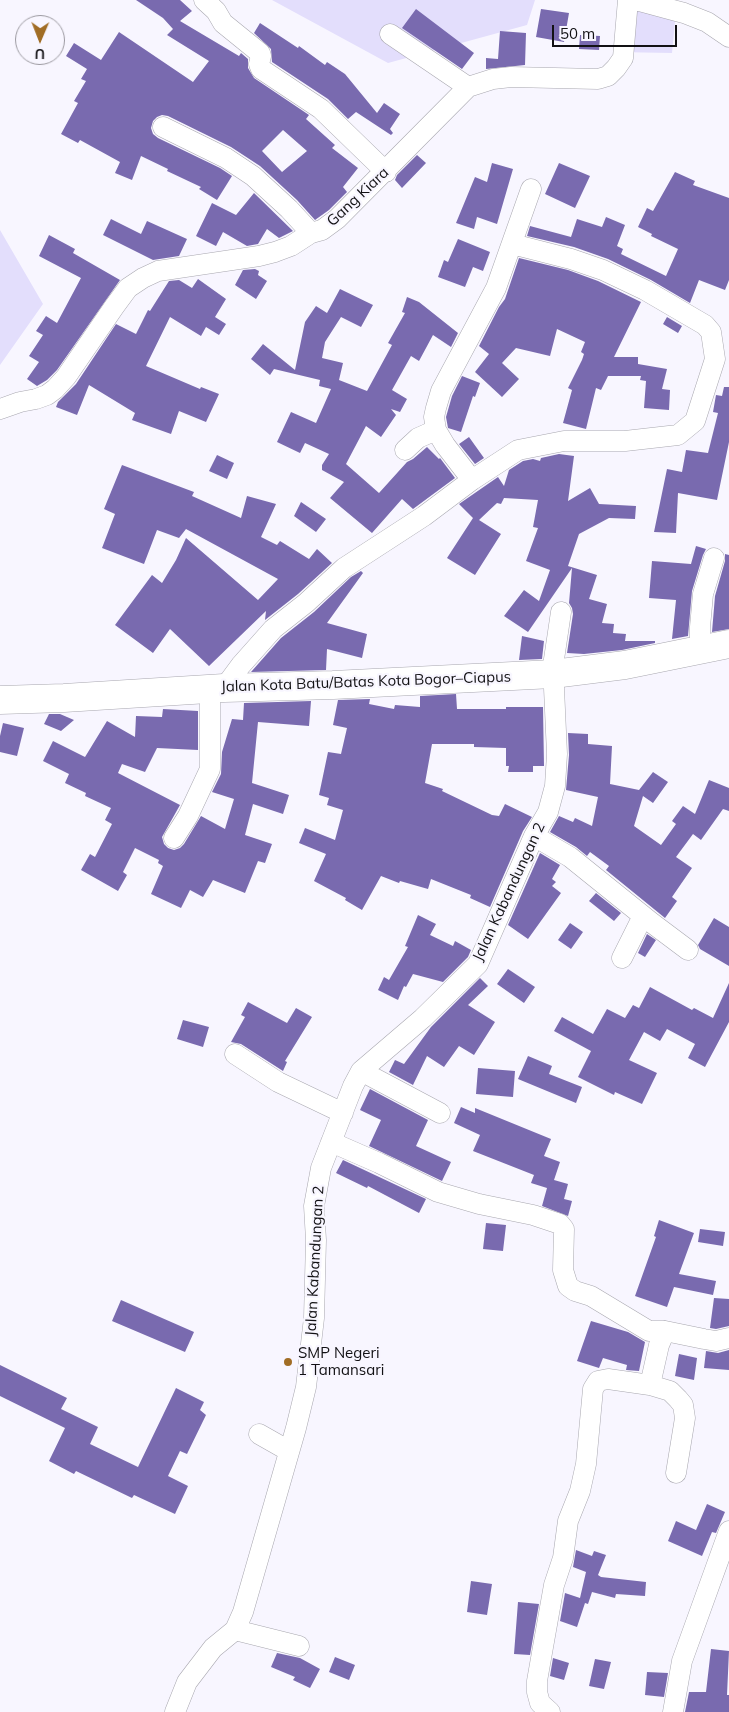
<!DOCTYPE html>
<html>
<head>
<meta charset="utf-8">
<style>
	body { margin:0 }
	#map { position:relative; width:729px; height:1712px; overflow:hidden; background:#f8f6ff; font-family:Mulish,sans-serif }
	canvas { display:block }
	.north { position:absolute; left:15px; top:15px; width:50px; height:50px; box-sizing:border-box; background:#f8f6ff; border:1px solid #9c9aa1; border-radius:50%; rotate:181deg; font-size:14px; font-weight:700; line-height:20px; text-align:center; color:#121114 }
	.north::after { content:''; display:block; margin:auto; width:18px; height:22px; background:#a16d25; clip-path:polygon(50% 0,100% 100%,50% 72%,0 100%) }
	.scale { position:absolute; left:552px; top:25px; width:125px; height:22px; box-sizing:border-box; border:2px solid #121114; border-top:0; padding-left:6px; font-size:15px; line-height:18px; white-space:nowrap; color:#121114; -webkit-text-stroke:4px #f8f6ff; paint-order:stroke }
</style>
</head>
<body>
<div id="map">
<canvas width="729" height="1712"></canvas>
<div class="north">U</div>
<div class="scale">50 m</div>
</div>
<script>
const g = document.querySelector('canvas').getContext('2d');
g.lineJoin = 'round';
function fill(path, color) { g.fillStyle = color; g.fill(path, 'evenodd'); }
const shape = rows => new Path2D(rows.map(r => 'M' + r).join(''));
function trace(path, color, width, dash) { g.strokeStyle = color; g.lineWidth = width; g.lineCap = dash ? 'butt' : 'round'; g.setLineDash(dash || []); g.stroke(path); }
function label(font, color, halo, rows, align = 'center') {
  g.font = font + ' Mulish,sans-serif'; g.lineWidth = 4.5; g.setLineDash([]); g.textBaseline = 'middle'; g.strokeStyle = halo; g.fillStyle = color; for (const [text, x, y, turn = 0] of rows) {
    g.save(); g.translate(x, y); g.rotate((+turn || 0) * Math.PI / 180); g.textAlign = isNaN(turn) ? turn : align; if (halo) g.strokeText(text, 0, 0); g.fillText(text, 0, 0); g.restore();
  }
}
const green = shape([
	[272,0,535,0,527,25,388,63],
	[618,0,677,0,672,53,615,52],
	[0,230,43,304,0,365]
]);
const building = shape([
	[136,0,180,0,192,11,180,21,239,56,241,53,248,59,248,68,254,78,309,115,306,119,335,145,332,148,358,168,343,187,347,192,329,210,315,220,297,200,260,166,231,147,168,116,162,115,157,117,153,121,151,128,153,134,158,138,220,168,232,176,217,200,199,189,201,187,167,171,168,169,141,156,132,180,115,173,120,162,80,140,78,143,61,134,78,103,74,101,86,81,81,79,87,69,66,56,74,43,101,60,119,32,193,82,209,61,167,35,173,29,163,18],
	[283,130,307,151,282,172,262,151],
	[416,9,474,53,462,69,402,28],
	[541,9,569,13,564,42,536,37],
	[260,23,298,48,299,46,325,65,327,62,345,74,377,113,384,103,400,114,390,129,393,133,391,135,356,112,348,119,328,99,272,62,271,49,254,33],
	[500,31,526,33,525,65,486,69,486,58,498,59],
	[580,35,600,36,599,50,579,49],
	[417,155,426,163,402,188,395,180,397,175],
	[492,163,513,169,497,224,477,217,474,229,456,223,475,177,487,182],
	[559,163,590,176,575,208,545,194],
	[675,172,695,181,693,185,729,198,729,280,725,290,699,280,690,303,651,280,608,259,574,247,527,236,530,226,571,237,577,219,602,227,606,217,625,225,617,246,623,249,621,254,666,276,678,249,651,236,652,234,638,227,647,208,653,211],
	[254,193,293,231,279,238,267,229,258,244,247,246,223,232,216,246,196,236,212,203,236,215],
	[111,219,141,234,147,221,187,239,179,256,153,260,103,235],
	[49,235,75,249,73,253,120,280,57,370,47,380,37,386,27,379,39,362,29,356,43,335,36,331,46,316,57,323,81,278,39,256],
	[458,239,490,252,483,271,473,267,465,287,438,277,444,260,448,262],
	[519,258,568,270,598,281,641,302,614,357,638,357,638,364,667,369,662,389,670,390,669,410,644,408,646,381,640,380,641,376,608,376,601,390,596,388,586,429,563,423,572,390,568,388,582,360,584,354,581,352,585,342,557,329,550,356,516,348,502,363,519,379,502,397,475,372,489,354,479,346,499,307,505,299],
	[255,269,259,271,258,275,267,281,256,299,235,285,243,270],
	[198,279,226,299,215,317,226,324,219,335,206,327,201,336,170,317,146,366,200,389,201,387,219,394,206,422,179,411,171,434,132,420,135,413,89,385,77,415,56,407,58,402,76,384,116,324,136,334,148,310,150,311,169,281,179,280,192,288],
	[340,289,373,305,361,327,341,317,325,342,322,358,343,363,339,380,367,391,392,345,388,343,405,313,402,312,407,297,419,302,458,333,451,347,433,335,419,361,411,356,392,390,407,399,400,412,391,409,396,415,381,437,366,426,346,464,379,493,407,462,413,459,427,447,439,459,440,458,455,478,413,509,402,499,372,533,330,498,344,482,322,470,322,465,329,454,305,443,300,453,277,442,291,412,316,423,331,389,319,386,320,380,274,369,270,375,251,359,263,344,295,370,305,322,316,306,327,313],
	[667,317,682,326,678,333,663,324],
	[462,376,480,383,475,397,473,396,461,432,448,428,446,417,452,396],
	[724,387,729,387,729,442,717,500,678,493,676,533,654,532,667,469,682,472,686,450,708,453,718,413,713,412,716,395,722,396],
	[469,437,484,458,475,464,459,444],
	[559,454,574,456,568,501,590,488,599,504,636,506,635,519,609,518,579,534,568,566,597,575,589,599,607,604,602,623,614,624,613,633,626,634,625,641,655,641,655,643,622,650,584,654,567,653,573,614,572,608,569,603,572,568,528,632,504,616,524,590,539,601,550,570,526,561,538,528,533,527,538,500,504,498,501,504,497,503,479,520,501,534,475,575,447,558,473,518,459,504,498,477,504,486,509,470,523,461,533,459,540,461,541,458],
	[217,455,234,463,227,479,209,471],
	[122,465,194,492,192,496,241,518,247,496,276,504,261,537,277,545,280,541,309,559,317,549,332,563,298,594,265,620,266,611,209,666,170,629,153,653,115,625,152,575,162,583,176,560,186,538,258,600,278,579,186,529,179,538,157,530,144,564,102,548,115,514,104,509],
	[301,502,326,519,316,532,294,516],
	[696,546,706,549,703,555,692,591,688,636,672,639,676,600,649,598,652,561,691,564],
	[725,554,729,555,729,629,712,632,715,596,725,561],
	[361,571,363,573,327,623,367,634,362,658,327,649,326,670,251,672,281,638,314,612,351,577],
	[522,636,544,641,542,659,519,660],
	[456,694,457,709,506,709,506,707,543,707,544,766,533,766,533,772,508,772,509,766,506,766,506,748,474,747,474,744,432,744,425,783,443,789,442,791,492,815,499,816,505,804,532,817,523,831,490,907,470,898,471,895,431,879,428,889,400,881,399,883,381,876,362,910,345,900,346,898,314,881,326,854,299,843,305,828,335,840,343,810,327,805,329,798,319,795,328,752,341,754,347,728,333,725,338,700,370,699,369,704,394,709,395,705,420,707,420,696],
	[311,701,309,726,258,722,252,783,289,795,283,814,253,804,245,835,272,844,265,863,258,861,245,893,213,880,203,897,190,890,181,908,151,894,163,866,158,863,159,860,135,848,123,872,127,875,118,891,81,870,90,854,95,857,112,824,105,820,111,808,85,796,86,793,65,783,69,774,43,761,53,741,85,757,107,721,135,737,136,716,162,717,163,709,198,711,198,750,157,748,145,772,122,764,118,773,180,805,162,837,164,844,168,848,174,850,180,848,184,844,201,816,225,829,234,799,212,792,221,774,222,752,232,719,243,720,244,703],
	[49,714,60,714,74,720,61,731,44,724],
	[3,723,24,728,17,756,0,752,0,736],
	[568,733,588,734,588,744,612,746,610,784,639,790,653,772,668,782,653,803,643,796,634,826,661,845,676,824,672,821,683,806,695,814,709,780,729,788,729,811,723,809,701,840,693,834,676,857,692,868,672,897,677,901,665,918,606,870,609,866,590,852,587,856,576,847,550,832,559,816,573,822,575,818,592,826,598,797,566,790,569,755],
	[540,853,560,865,552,879,556,882,552,886,561,893,528,939,508,925],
	[596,893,621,913,614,921,589,901],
	[418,915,436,924,430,935,453,946,455,941,471,950,468,957,443,982,413,974,406,987,404,986,398,1000,378,990,384,977,389,980,408,947,405,946],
	[714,918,729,927,729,966,700,949,698,945],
	[570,923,583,932,571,949,558,940],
	[647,934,656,940,645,957,638,953],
	[508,969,535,987,524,1003,497,984],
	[480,978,488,986,468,1005,495,1022,474,1055,459,1046,444,1067,427,1056,413,1085,389,1072,395,1060,404,1064,431,1027],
	[729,983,729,1022,705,1067,688,1058,695,1044,667,1029,660,1041,644,1032,629,1060,657,1073,642,1104,615,1092,614,1095,578,1077,591,1051,554,1031,562,1017,593,1034,607,1009,625,1018,633,1005,639,1008,650,987,692,1010,694,1008,713,1018],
	[248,1002,287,1023,296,1008,312,1017,285,1061,287,1062,283,1071,241,1044,231,1042,245,1017,241,1015],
	[183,1020,209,1027,203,1047,177,1039],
	[528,1056,552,1066,549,1074,582,1087,576,1103,518,1079],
	[478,1068,515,1071,513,1097,476,1094],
	[370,1089,428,1120,416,1146,451,1162,442,1181,369,1146,381,1120,360,1110],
	[461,1107,475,1113,475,1108,551,1139,544,1156,560,1162,554,1180,568,1184,564,1199,572,1201,568,1216,542,1206,547,1188,531,1183,534,1175,473,1151,480,1135,454,1123],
	[343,1160,426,1199,419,1213,368,1186,367,1188,336,1173],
	[659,1220,694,1233,679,1274,716,1281,713,1295,674,1287,667,1307,635,1296,656,1237,654,1236],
	[486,1223,506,1225,503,1251,483,1249],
	[700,1229,725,1232,723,1246,698,1242],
	[714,1298,729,1299,729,1326,716,1329,710,1328],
	[121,1300,194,1332,185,1352,112,1321],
	[591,1321,628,1332,645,1342,639,1371,626,1370,627,1365,603,1358,599,1368,577,1361],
	[729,1350,729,1370,704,1368,706,1351,718,1353],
	[679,1354,697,1358,694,1380,675,1376],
	[0,1365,67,1398,61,1409,98,1427,90,1444,138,1467,176,1388,204,1402,200,1410,206,1415,187,1454,180,1451,168,1476,188,1486,175,1514,134,1495,132,1498,76,1471,74,1474,49,1461,65,1428,0,1396],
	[707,1504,725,1512,716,1533,712,1532,702,1556,668,1541,676,1521,696,1530],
	[576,1550,592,1556,594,1551,606,1555,598,1575,601,1577,646,1582,645,1596,616,1594,615,1598,592,1592,588,1604,585,1603,577,1627,560,1621,565,1593,580,1598,586,1572,573,1567],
	[471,1581,492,1584,487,1615,467,1612],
	[518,1602,539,1604,530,1655,514,1654],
	[711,1649,729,1651,727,1695,729,1695,729,1712,685,1712,689,1692,706,1692],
	[277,1653,300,1658,320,1669,310,1688,293,1680,295,1677,271,1667],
	[335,1657,355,1665,349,1680,329,1672],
	[553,1658,569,1663,564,1680,550,1676],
	[595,1659,611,1662,604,1689,589,1686],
	[647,1672,668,1673,664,1697,645,1695]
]);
const street = shape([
	[204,0,216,11,223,23,260,53,261,56,259,64,261,69,321,109,386,172],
	[636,0,684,13,707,22,729,37],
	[390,34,468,87],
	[163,127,226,158,253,176,289,209,311,233],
	[0,409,20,402,36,399,47,395,55,389,66,377,114,307,128,288,143,278,158,271,259,256,275,252,291,246,311,233,322,230,337,219,468,87,493,79,511,77,598,79,608,76,616,68,623,58,628,0],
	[405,450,418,438,436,430],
	[472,480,445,445,436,430,434,417,436,408,441,391,496,288,531,189],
	[700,650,700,627,703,594,714,558],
	[224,688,241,665,273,629,306,603,344,568,424,516,472,480,518,450,564,441,625,441,678,435,695,421,715,359,711,332,705,325,645,290,603,270,571,259,512,244],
	[534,836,570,857,652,923,688,950],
	[174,838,188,816,210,769,210,688],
	[622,958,643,916],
	[235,1054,278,1082,343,1113],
	[361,1071,440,1113],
	[331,1142,379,1163,438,1192,479,1204,533,1215,560,1224,564,1229,563,1270,568,1286,575,1291,591,1296,649,1331,665,1331,704,1339,716,1341,729,1338],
	[650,1385,659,1345,665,1331],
	[259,1434,289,1451],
	[235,1630,299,1646],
	[175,1712,187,1682,213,1648,235,1630,243,1612,296,1428,306,1387,314,1318,316,1240,314,1206,321,1168,353,1086,361,1071,423,1018,478,964,534,836,548,812,555,786,557,754,553,666,561,612],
	[550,1712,540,1703,537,1692,537,1681,554,1585,563,1558,568,1521,580,1491,586,1464,593,1389,598,1381,608,1379,650,1385,670,1391,678,1399,683,1405,685,1418,676,1473],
	[673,1712,682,1661,729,1531]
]);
const secondary = shape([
	[0,700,64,698,224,688,333,685,553,674,625,665,729,644]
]);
const markers = [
	[288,1362,5,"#a16d25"]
];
const streetNames = [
	["Gang Kiara",358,197,-43],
	["Jalan Kota Batu/Batas Kota Bogor–Ciapus",366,682,-2],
	["Jalan Kabandungan 2",509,892,-65],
	["Jalan Kabandungan 2",315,1261,-87]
];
const poiNames = [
	["SMP Negeri",298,1353],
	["1 Tamansari",298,1370]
];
fill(green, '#e3defc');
fill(building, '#796aaf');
trace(street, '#a8a7af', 21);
trace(secondary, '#a8a7af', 29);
trace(street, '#fff', 20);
trace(secondary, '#fff', 28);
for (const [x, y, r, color] of markers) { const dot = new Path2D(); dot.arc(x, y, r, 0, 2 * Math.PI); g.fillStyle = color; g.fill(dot); trace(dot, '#f8f6ff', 2); }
label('15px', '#121114', '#f8f6ff', streetNames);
label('15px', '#121114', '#f8f6ff', poiNames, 'left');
</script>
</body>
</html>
